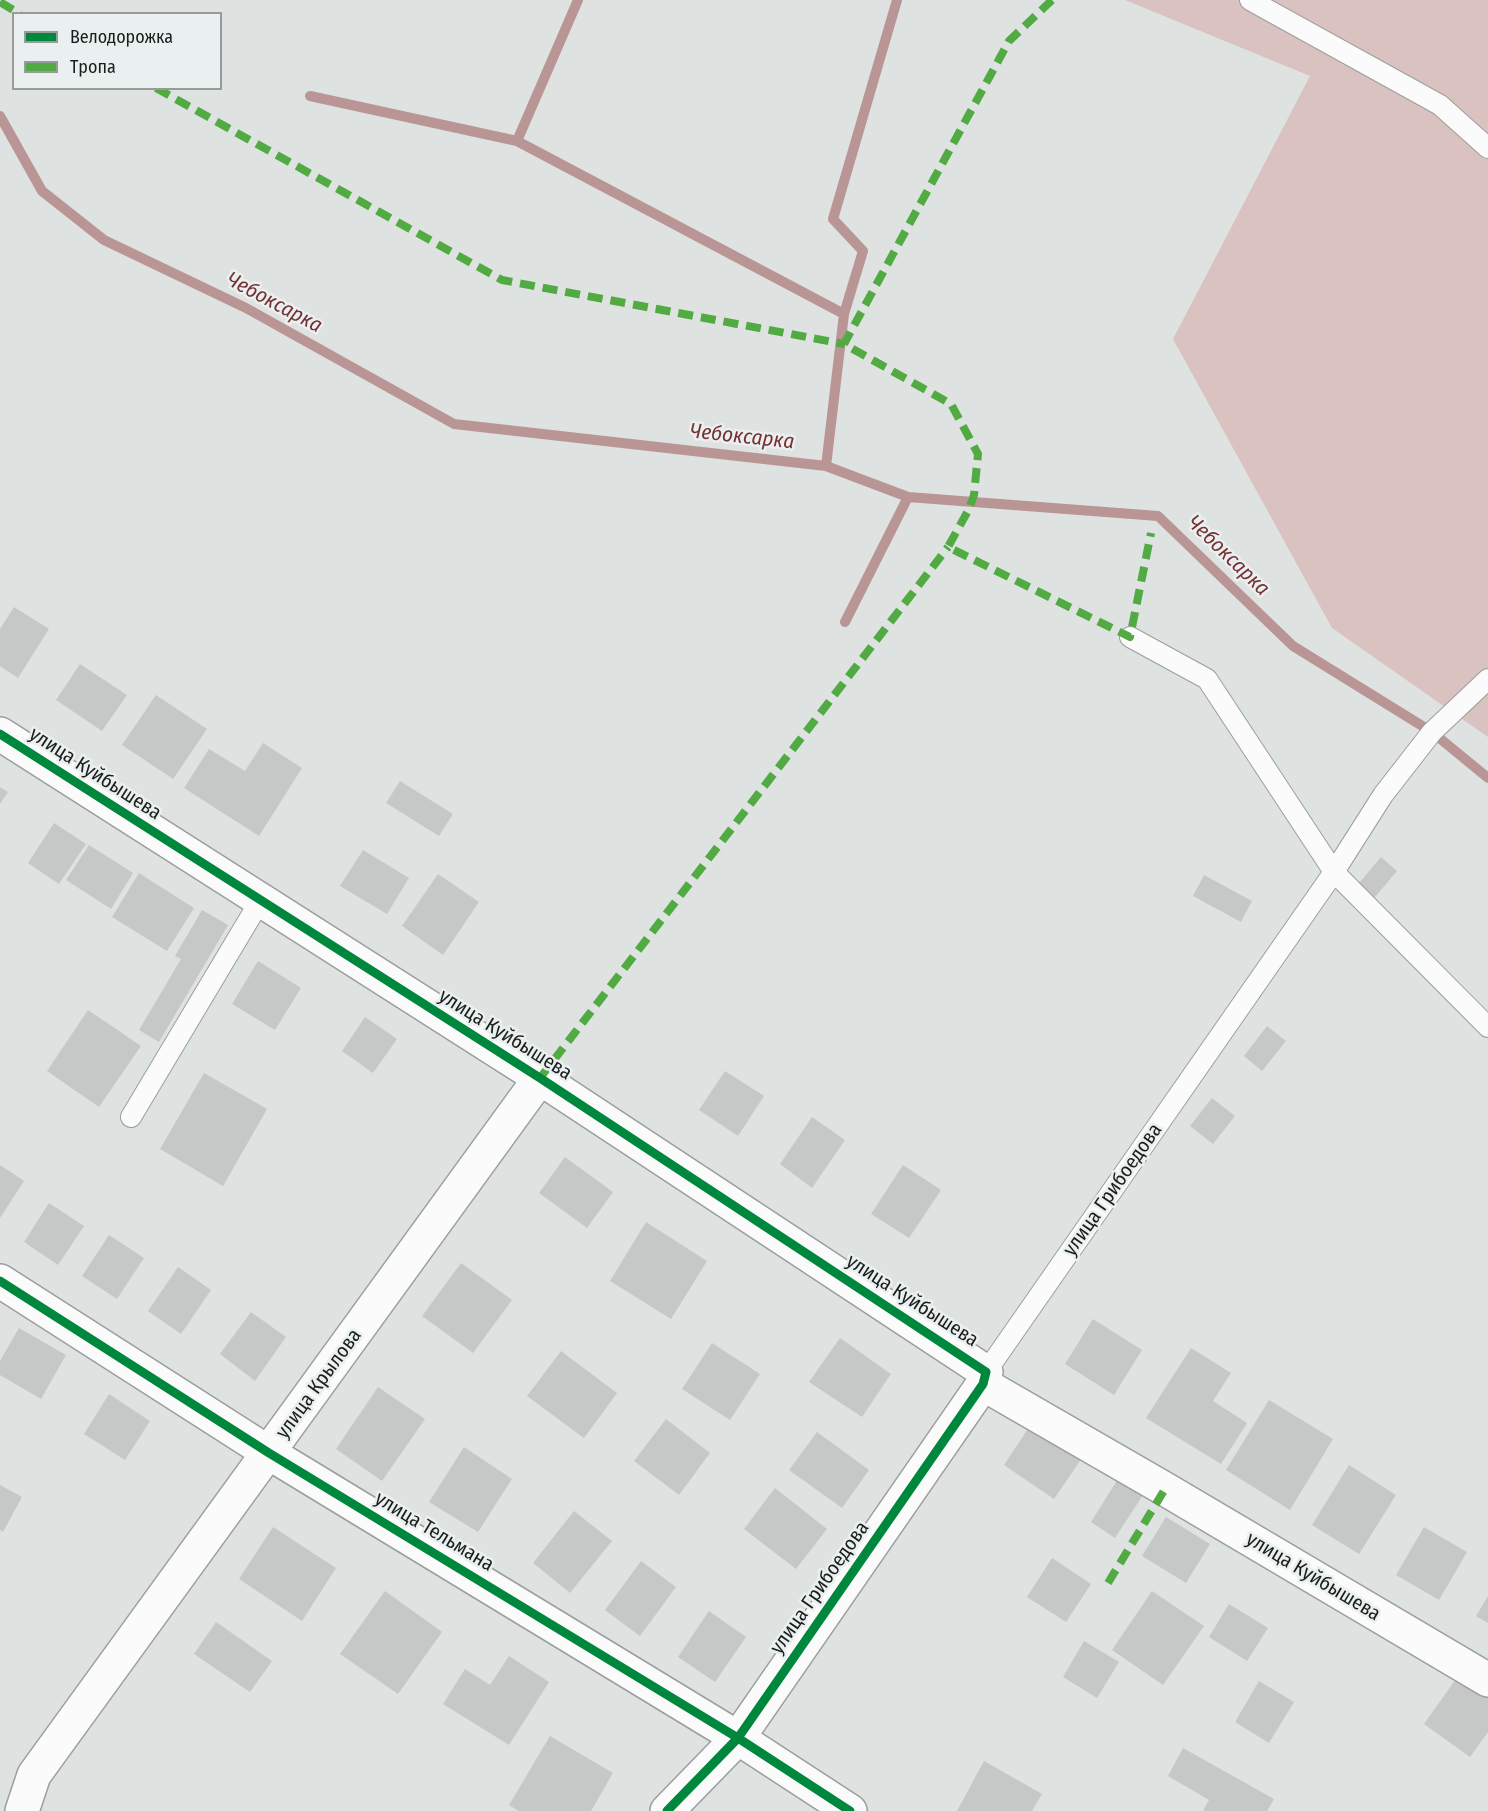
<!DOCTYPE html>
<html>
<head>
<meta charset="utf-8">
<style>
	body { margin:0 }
	#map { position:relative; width:1488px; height:1811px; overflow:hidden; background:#dee2e0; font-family:"Fira Sans Condensed",sans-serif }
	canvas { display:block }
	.legend { position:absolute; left:12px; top:12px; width:210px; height:78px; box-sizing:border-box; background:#eaf0ef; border:2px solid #979c9b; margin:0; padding:8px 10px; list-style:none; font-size:18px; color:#1b1e1d }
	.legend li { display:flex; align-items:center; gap:12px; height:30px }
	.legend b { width:30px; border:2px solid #979c9b }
</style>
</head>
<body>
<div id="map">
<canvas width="1488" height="1811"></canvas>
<ul class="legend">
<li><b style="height:8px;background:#00873e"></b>Велодорожка</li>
<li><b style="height:8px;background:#52aa43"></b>Тропа</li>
</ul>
</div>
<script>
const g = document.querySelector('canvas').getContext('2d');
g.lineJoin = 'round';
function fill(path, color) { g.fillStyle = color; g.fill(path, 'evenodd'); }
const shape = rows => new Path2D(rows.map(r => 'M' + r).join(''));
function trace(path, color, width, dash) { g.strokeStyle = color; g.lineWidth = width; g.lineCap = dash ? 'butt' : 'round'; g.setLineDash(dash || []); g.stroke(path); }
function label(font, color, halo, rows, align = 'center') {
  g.font = font + ' "Fira Sans Condensed",sans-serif'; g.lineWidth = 5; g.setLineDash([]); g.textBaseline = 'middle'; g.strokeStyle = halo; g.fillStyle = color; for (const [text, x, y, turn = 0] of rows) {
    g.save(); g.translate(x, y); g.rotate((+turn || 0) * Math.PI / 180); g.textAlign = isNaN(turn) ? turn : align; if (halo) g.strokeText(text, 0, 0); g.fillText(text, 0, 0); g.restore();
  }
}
const green = shape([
	[1125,0,1488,0,1488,737,1332,628,1173,339,1310,76]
]);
const stream = shape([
	[310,96,517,141,844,314,826,466],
	[0,116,42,191,104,240,246,308,454,424,826,466,908,497,1158,516,1293,646,1432,732,1488,778],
	[517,141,578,0],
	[844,314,863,251,833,219,897,0],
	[845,622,908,497]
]);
const building = shape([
	[14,607,49,629,18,678,0,666,0,629],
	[80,664,127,695,102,731,56,700],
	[156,695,207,729,173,779,122,745],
	[263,743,302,768,259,836,184,788,209,749,245,771],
	[400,781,453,814,439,836,386,803],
	[0,787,8,792,0,804],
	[54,823,86,844,59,884,28,863],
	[89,845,133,873,111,909,66,880],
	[363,850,409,878,387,914,340,886],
	[1381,857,1397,871,1375,897,1359,883],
	[139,873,194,908,167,951,112,917],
	[438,874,479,902,443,955,402,926],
	[1204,875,1252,901,1241,922,1193,896],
	[202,910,228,925,159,1042,139,1030,181,959,175,956],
	[258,961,301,988,275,1030,232,1004],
	[88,1010,141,1046,99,1107,47,1071],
	[365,1017,397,1039,373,1073,342,1051],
	[1267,1026,1286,1041,1262,1071,1244,1056],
	[725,1071,764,1096,738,1136,699,1110],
	[204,1073,267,1109,223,1186,160,1149],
	[1212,1098,1235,1116,1213,1144,1190,1126],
	[812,1117,845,1140,812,1188,780,1164],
	[565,1157,613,1192,587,1228,539,1193],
	[0,1165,24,1181,0,1218],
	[903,1165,941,1190,909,1238,871,1214],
	[49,1203,84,1226,58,1265,24,1242],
	[646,1222,707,1261,671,1319,610,1281],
	[109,1235,144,1258,117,1299,82,1276],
	[461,1263,512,1300,473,1353,422,1316],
	[178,1267,211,1290,181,1334,148,1311],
	[251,1312,286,1337,255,1381,220,1354],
	[1093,1319,1142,1350,1114,1395,1065,1364],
	[19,1328,66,1355,41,1399,0,1375,0,1361],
	[840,1338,891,1374,862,1417,809,1382],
	[712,1343,760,1374,730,1420,682,1389],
	[1191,1348,1231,1373,1213,1401,1247,1423,1221,1464,1146,1418],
	[561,1351,617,1393,584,1438,527,1396],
	[378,1387,425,1419,382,1481,336,1449],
	[109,1394,150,1421,125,1460,84,1434],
	[1269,1400,1333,1439,1290,1510,1226,1470],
	[666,1419,710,1453,679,1495,634,1461],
	[1033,1421,1084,1455,1054,1499,1004,1465],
	[817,1432,869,1470,842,1508,789,1470],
	[464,1447,512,1479,478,1532,429,1502],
	[1349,1465,1396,1495,1359,1554,1312,1525],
	[1118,1479,1143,1495,1115,1538,1091,1522],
	[0,1485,22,1497,3,1532,0,1530],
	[775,1488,827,1529,796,1569,744,1529],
	[574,1511,612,1541,570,1593,533,1563],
	[1166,1517,1210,1544,1186,1583,1142,1556],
	[273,1527,336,1568,302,1621,239,1579],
	[1424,1527,1467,1552,1439,1600,1396,1575],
	[1052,1558,1091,1584,1066,1622,1027,1597],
	[641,1561,676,1587,640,1636,605,1610],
	[385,1591,442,1632,398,1694,340,1654],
	[1152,1591,1204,1626,1163,1685,1112,1650],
	[1488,1596,1488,1623,1476,1616],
	[1229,1604,1268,1628,1247,1661,1209,1637],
	[709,1611,746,1637,715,1682,678,1657],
	[216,1622,272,1661,250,1692,194,1654],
	[1084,1641,1119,1662,1097,1698,1063,1677],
	[509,1656,549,1682,509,1745,443,1704,465,1669,490,1685],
	[1458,1676,1488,1697,1488,1732,1470,1757,1424,1724],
	[1259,1681,1294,1702,1269,1743,1235,1722],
	[550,1736,613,1773,591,1811,519,1811,509,1805],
	[1183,1748,1274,1799,1267,1811,1203,1811,1209,1800,1168,1776],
	[984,1761,1042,1794,1032,1811,957,1811]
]);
const lane = shape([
	[1250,0,1440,105,1488,148],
	[1130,637,1207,679,1334,872,1488,1027],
	[131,1117,260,901],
	[986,1372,1334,872,1383,795,1432,732,1488,679]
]);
const street = shape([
	[0,734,540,1078,986,1372,983,1384,738,1738,667,1811],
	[0,1281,269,1453,738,1738,850,1811],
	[983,1384,1165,1489,1488,1680],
	[22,1811,34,1775,540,1078]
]);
const quiet = shape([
	[1052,0,1009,41,844,344,951,404,978,454,974,495,969,509,948,547,1130,637,1151,533],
	[0,2,20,14],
	[156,88,502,280,844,344],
	[540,1078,948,547],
	[1108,1583,1165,1489]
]);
const cycleway = shape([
	[0,734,540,1078,986,1372,983,1384,738,1738,667,1811],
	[0,1281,269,1453,738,1738,850,1811]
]);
const streetNames = [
	["улица Куйбышева",95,774,33],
	["улица Куйбышева",505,1035,32],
	["улица Грибоедова",1113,1190,-55],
	["улица Куйбышева",912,1301,33],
	["улица Крылова",319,1384,-54],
	["улица Тельмана",434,1532,31],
	["улица Куйбышева",1313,1577,31],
	["улица Грибоедова",820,1588,-55]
];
const waterNames = [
	["Чебоксарка",274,303,28],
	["Чебоксарка",742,437,6],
	["Чебоксарка",1228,556,44]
];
fill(green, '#dac2c1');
trace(stream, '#b99595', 10);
fill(building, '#c5c8c6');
trace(lane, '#9b9e9c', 22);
trace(street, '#9b9e9c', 36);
trace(lane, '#fafbfa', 20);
trace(street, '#fafbfa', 33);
trace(quiet, '#52aa43', 8, [15, 8]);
trace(cycleway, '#00873e', 9);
label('20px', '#1b1e1d', '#eaf0ef', streetNames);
label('italic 21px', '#763135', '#eaf0ef', waterNames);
</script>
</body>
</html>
